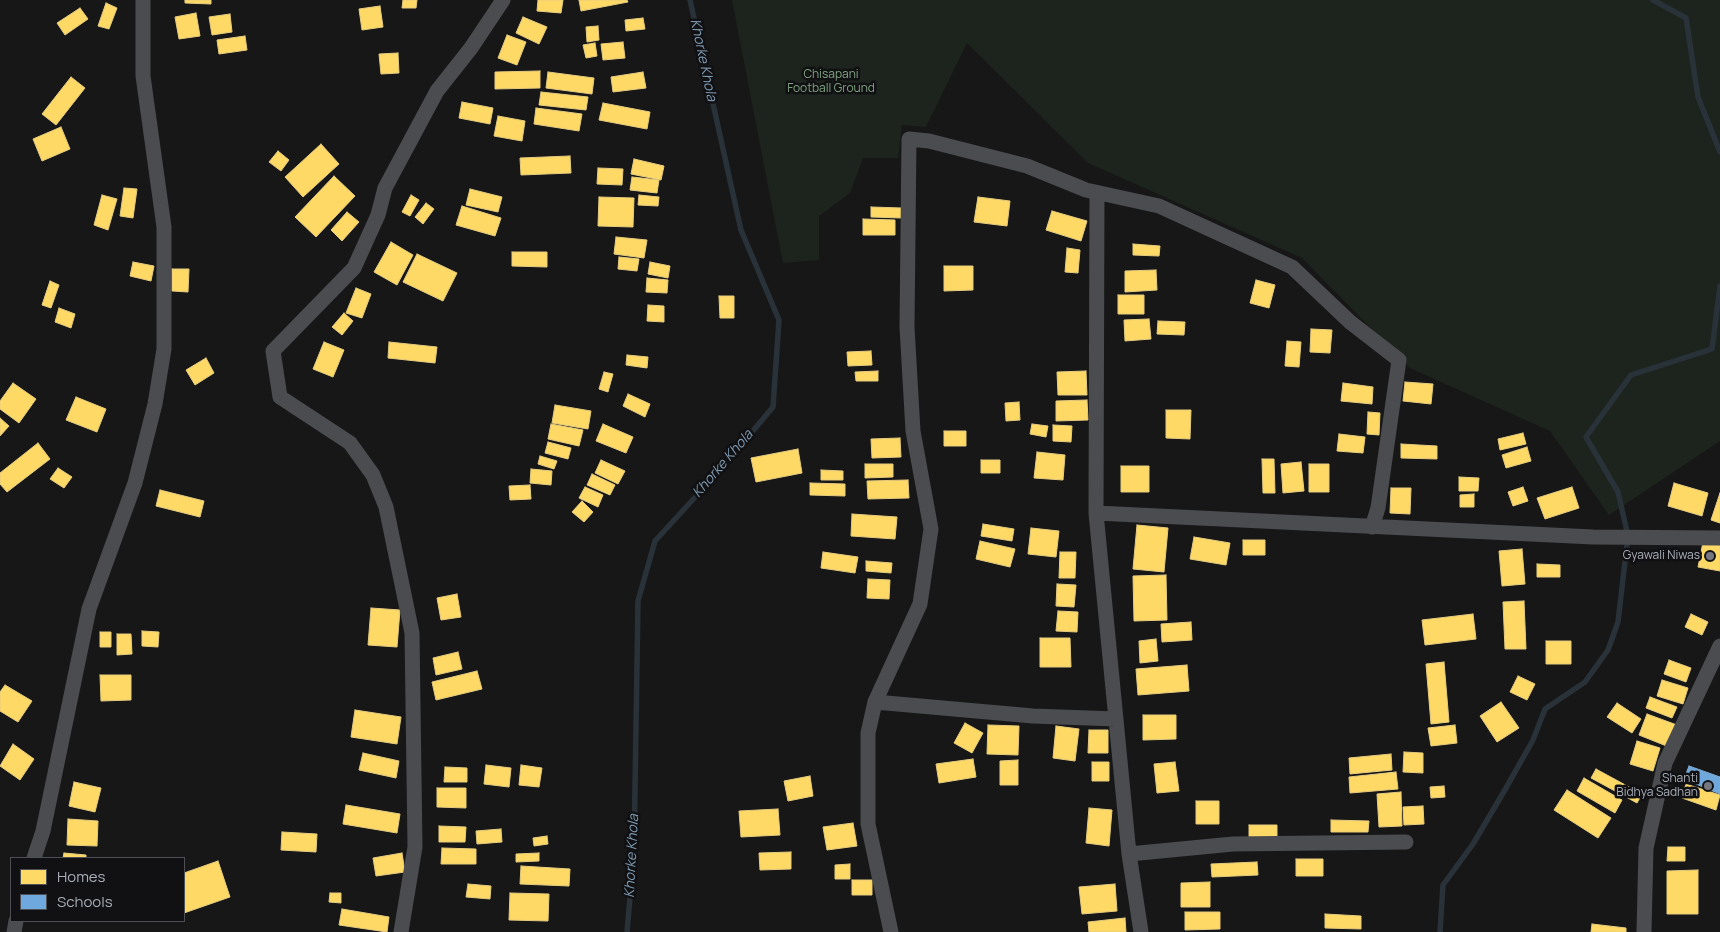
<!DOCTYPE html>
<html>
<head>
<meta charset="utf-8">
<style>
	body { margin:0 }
	#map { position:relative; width:1720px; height:932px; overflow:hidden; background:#171717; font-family:Manrope,sans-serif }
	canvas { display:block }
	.legend { position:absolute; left:10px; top:857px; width:175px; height:65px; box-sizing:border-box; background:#111113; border:1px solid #4d4f55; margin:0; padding:6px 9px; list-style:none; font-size:15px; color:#a8adb8 }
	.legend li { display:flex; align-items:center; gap:10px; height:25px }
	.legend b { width:25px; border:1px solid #4d4f55 }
</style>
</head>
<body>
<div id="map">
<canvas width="1720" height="932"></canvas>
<ul class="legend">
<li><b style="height:14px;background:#ffd966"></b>Homes</li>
<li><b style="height:14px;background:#6fa8dc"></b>Schools</li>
</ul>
</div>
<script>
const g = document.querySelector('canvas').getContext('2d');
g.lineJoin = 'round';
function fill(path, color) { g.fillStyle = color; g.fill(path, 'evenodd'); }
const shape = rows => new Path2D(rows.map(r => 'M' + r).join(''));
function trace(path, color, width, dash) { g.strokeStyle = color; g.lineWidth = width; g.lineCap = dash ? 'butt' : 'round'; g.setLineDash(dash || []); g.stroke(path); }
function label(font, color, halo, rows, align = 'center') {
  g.font = font + ' Manrope,sans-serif'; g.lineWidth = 5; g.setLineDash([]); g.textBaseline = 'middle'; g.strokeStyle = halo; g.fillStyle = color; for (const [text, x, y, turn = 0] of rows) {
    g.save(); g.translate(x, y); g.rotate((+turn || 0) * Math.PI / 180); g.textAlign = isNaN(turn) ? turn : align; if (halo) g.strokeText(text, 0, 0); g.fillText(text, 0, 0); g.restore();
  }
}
const green = shape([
	[732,0,1720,0,1720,441,1609,515,1550,431,1410,368,1302,258,1088,163,967,43,926,127,902,125,898,158,863,158,850,193,819,216,819,260,783,263]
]);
const homes = shape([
	[185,0,211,0,211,4,185,3,185,0],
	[403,0,417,0,416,8,402,8,403,0],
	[538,0,563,0,561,13,537,11,538,0],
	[579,0,627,0,628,2,581,11,579,0],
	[106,3,117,8,109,29,98,26,106,3],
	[380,6,383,27,362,30,359,9,380,6],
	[80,8,88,19,65,35,57,23,80,8],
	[196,13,200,36,179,39,175,17,196,13],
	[230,14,232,32,212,35,209,17,230,14],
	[523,17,547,27,539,44,516,33,523,17],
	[643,18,645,29,626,31,625,20,643,18],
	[598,26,599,40,587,42,586,27,598,26],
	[507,35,526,42,517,65,498,58,507,35],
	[245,36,247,50,219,54,217,40,245,36],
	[623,42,625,58,603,60,601,44,623,42],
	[595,43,597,56,586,58,583,45,595,43],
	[398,53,399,73,381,74,379,54,398,53],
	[540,71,540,88,495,89,495,72,540,71],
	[548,72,594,78,592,94,546,88,548,72],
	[643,72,646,88,613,92,611,77,643,72],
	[71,77,85,88,56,125,42,114,71,77],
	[541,92,588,97,586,110,539,105,541,92],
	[462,102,493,108,490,124,459,118,462,102],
	[603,103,650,112,647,129,599,120,603,103],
	[536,108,582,114,579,131,534,124,536,108],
	[498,116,525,121,522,141,494,136,498,116],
	[61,127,70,149,42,161,33,139,61,127],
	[321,144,339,164,303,197,285,177,321,144],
	[278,151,289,160,281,171,269,162,278,151],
	[570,156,571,173,521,175,520,158,570,156],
	[634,159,664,166,661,180,631,174,634,159],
	[598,168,623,169,622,185,597,184,598,168],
	[334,176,355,196,316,237,295,217,334,176],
	[632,177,659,180,657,193,630,190,632,177],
	[124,188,137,189,133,218,120,216,124,188],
	[470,189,502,197,498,212,466,205,470,189],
	[102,195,117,199,108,230,94,225,102,195],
	[411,195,419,200,410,216,402,212,411,195],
	[639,195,659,197,658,206,638,205,639,195],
	[599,197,634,198,633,227,598,226,599,197],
	[978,197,1010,201,1007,226,974,222,978,197],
	[426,203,434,209,423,224,415,217,426,203],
	[462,206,501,218,495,236,456,225,462,206],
	[871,207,902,208,902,218,871,217,871,207],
	[1052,211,1087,221,1081,241,1046,230,1052,211],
	[347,212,359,222,342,241,331,230,347,212],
	[863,219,895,220,895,235,863,235,863,219],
	[616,237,647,240,644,258,614,254,616,237],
	[391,242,413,255,397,285,374,272,391,242],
	[1133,244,1160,246,1159,256,1133,255,1133,244],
	[1067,248,1080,250,1078,273,1065,272,1067,248],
	[512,252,547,252,547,267,512,266,512,252],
	[417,254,457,273,443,301,403,282,417,254],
	[619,257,639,259,637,271,618,269,619,257],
	[133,262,154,266,151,281,130,276,133,262],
	[650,262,670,266,668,278,648,274,650,262],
	[944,266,973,266,973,290,944,291,944,266],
	[172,269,189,269,188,292,172,291,172,269],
	[1156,270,1157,290,1125,292,1125,271,1156,270],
	[647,278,668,280,667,293,646,292,647,278],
	[1256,280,1275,285,1269,308,1250,303,1256,280],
	[50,281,59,285,51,308,42,305,50,281],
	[356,288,371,294,362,318,346,313,356,288],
	[1118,295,1144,295,1144,314,1118,314,1118,295],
	[719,296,734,296,734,318,720,318,719,296],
	[648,305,664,306,664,322,647,321,648,305],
	[59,308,75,314,71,328,55,322,59,308],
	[344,313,353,321,342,335,332,327,344,313],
	[1149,319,1151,339,1125,341,1124,320,1149,319],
	[1158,321,1185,322,1184,335,1157,334,1158,321],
	[1311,329,1332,330,1330,353,1310,352,1311,329],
	[1287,341,1301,342,1299,367,1285,366,1287,341],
	[324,342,344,350,333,377,313,369,324,342],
	[389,342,437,347,435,363,388,358,389,342],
	[871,351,872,365,848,366,847,352,871,351],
	[627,355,648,357,647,368,626,365,627,355],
	[206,358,214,373,195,385,186,370,206,358],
	[878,371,878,381,856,381,855,372,878,371],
	[1086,371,1087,395,1058,395,1057,372,1086,371],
	[604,372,613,374,608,392,599,389,604,372],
	[1405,382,1433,384,1431,404,1403,401,1405,382],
	[13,383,36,399,19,423,0,409,0,401,13,383],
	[1343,383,1373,387,1372,404,1341,401,1343,383],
	[628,394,650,404,645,417,623,406,628,394],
	[76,397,106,409,97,432,66,420,76,397],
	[1087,400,1088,420,1056,421,1056,401,1087,400],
	[1019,402,1020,420,1006,421,1005,403,1019,402],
	[555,405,591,411,588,429,552,423,555,405],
	[1166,410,1191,410,1190,439,1166,438,1166,410],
	[1368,412,1380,413,1379,435,1367,434,1368,412],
	[0,418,9,426,0,436,0,418],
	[551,424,583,430,579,446,548,439,551,424],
	[603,424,633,437,626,453,596,441,603,424],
	[1032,424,1048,426,1046,437,1030,434,1032,424],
	[1053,425,1072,426,1071,442,1053,441,1053,425],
	[944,431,966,431,966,446,944,446,944,431],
	[1523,433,1526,444,1500,450,1498,439,1523,433],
	[1339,434,1365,437,1363,453,1337,451,1339,434],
	[900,438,901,457,872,458,871,439,900,438],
	[548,442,571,448,568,459,545,453,548,442],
	[38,443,50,459,7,492,0,484,0,473,38,443],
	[1401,444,1437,446,1437,459,1401,458,1401,444],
	[1527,447,1531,461,1506,468,1502,455,1527,447],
	[798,449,802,473,756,482,751,458,798,449],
	[1037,452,1065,455,1063,480,1034,478,1037,452],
	[540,456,557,461,554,469,538,464,540,456],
	[1262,459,1274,459,1275,493,1263,493,1262,459],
	[601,460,625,471,618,484,595,473,601,460],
	[981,460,1000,460,1000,473,981,473,981,460],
	[1301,462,1304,491,1283,493,1281,464,1301,462],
	[865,464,893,464,893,477,865,478,865,464],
	[1309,464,1329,464,1329,492,1309,492,1309,464],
	[1121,466,1149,466,1149,492,1121,492,1121,466],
	[58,468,72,477,64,488,50,479,58,468],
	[531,469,552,471,551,485,530,483,531,469],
	[821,470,843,471,843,480,821,480,821,470],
	[592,474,615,485,610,495,587,485,592,474],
	[1459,477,1479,478,1478,491,1459,491,1459,477],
	[908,480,909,498,868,499,867,481,908,480],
	[810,483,845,484,845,496,810,495,810,483],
	[1674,483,1708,493,1702,516,1668,506,1674,483],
	[530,485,531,499,510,500,509,486,530,485],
	[585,487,603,495,598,507,579,498,585,487],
	[1523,487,1528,501,1513,506,1508,492,1523,487],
	[1572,487,1579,508,1545,519,1537,498,1572,487],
	[1391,488,1411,488,1410,514,1390,513,1391,488],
	[160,490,204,501,200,517,156,506,160,490],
	[1720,493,1720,523,1711,520,1720,493],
	[1474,494,1474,507,1460,507,1460,495,1474,494],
	[582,501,593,512,584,522,572,512,582,501],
	[852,514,897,517,895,539,851,536,852,514],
	[983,524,1014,529,1012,541,981,536,983,524],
	[1137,525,1168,528,1164,572,1133,569,1137,525],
	[1031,528,1059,531,1056,557,1028,554,1031,528],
	[1194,537,1230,543,1226,565,1190,559,1194,537],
	[1243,540,1265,540,1265,555,1243,555,1243,540],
	[980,541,1015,549,1010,567,976,559,980,541],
	[1703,542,1720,545,1720,571,1698,567,1703,542],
	[1522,549,1525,584,1502,586,1499,551,1522,549],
	[823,552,858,557,855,573,821,568,823,552],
	[1060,552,1076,552,1075,578,1059,578,1060,552],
	[866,561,892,563,891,573,866,571,866,561],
	[1537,564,1560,565,1560,577,1537,577,1537,564],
	[1166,575,1167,620,1134,621,1133,576,1166,575],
	[868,579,890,580,889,599,867,598,868,579],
	[1057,584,1076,585,1074,607,1056,606,1057,584],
	[457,594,461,617,441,620,437,598,457,594],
	[1524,601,1526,649,1505,649,1503,602,1524,601],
	[371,608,400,610,397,647,368,645,371,608],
	[1058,611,1078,612,1077,632,1056,631,1058,611],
	[1473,614,1476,639,1425,645,1422,620,1473,614],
	[1691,614,1708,622,1702,635,1685,627,1691,614],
	[1191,622,1192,640,1162,642,1161,624,1191,622],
	[142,631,159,632,158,647,142,646,142,631],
	[100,632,111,632,111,647,100,647,100,632],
	[117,634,131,634,132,654,117,655,117,634],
	[1040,638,1070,638,1071,667,1040,667,1040,638],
	[1156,639,1158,661,1140,663,1139,641,1156,639],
	[1546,641,1571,641,1571,664,1546,664,1546,641],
	[458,652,462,669,436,675,433,658,458,652],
	[1669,660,1691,668,1686,682,1664,674,1669,660],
	[1444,662,1449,722,1431,724,1426,664,1444,662],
	[1187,665,1189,691,1138,695,1136,669,1187,665],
	[477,671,482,689,436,700,432,682,477,671],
	[100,675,131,675,131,700,101,701,100,675],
	[1518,676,1535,684,1527,700,1510,692,1518,676],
	[1662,680,1688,688,1683,704,1657,696,1662,680],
	[5,685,32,701,18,722,0,711,0,692,5,685],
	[1650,697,1677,707,1672,718,1646,708,1650,697],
	[1501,702,1519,728,1497,742,1480,716,1501,702],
	[1617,703,1641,719,1632,733,1607,717,1617,703],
	[355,710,401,717,397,744,351,737,355,710],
	[1647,714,1677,725,1669,747,1639,735,1647,714],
	[1143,715,1176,715,1176,739,1143,740,1143,715],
	[965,723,983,733,972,753,954,743,965,723],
	[988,725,1019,726,1018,755,987,754,988,725],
	[1455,725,1457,743,1431,746,1428,728,1455,725],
	[1056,726,1079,729,1075,761,1053,758,1056,726],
	[1089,730,1108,730,1108,753,1088,753,1089,730],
	[1637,741,1660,748,1653,771,1630,764,1637,741],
	[13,744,34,759,20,780,0,766,13,744],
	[1404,752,1423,753,1423,773,1403,772,1404,752],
	[363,753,399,761,396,778,359,770,363,753],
	[1391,754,1392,770,1350,774,1349,758,1391,754],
	[973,759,976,777,939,783,936,764,973,759],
	[1018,760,1018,785,1000,785,1000,761,1018,760],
	[1092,762,1109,762,1109,781,1092,781,1092,762],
	[1175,762,1179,791,1157,793,1154,764,1175,762],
	[486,765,511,768,509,787,484,784,486,765],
	[521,765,542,768,539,787,519,785,521,765],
	[445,767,467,768,467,782,444,782,445,767],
	[1596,769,1642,794,1637,803,1591,778,1596,769],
	[1396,772,1398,789,1350,793,1349,777,1396,772],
	[810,776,813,796,788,801,784,781,810,776],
	[1584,778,1622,800,1615,813,1577,791,1584,778],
	[74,782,101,788,95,812,69,806,74,782],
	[1686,784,1720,795,1716,810,1682,798,1686,784],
	[1444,786,1445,797,1431,798,1430,787,1444,786],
	[437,788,466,788,466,808,437,807,437,788],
	[1567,790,1611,818,1598,838,1554,810,1567,790],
	[1401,792,1402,826,1379,827,1377,794,1401,792],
	[1196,801,1219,801,1219,824,1196,824,1196,801],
	[346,805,400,814,397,833,343,824,346,805],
	[1423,806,1424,824,1404,825,1403,807,1423,806],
	[1089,808,1112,810,1109,846,1086,843,1089,808],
	[778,809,780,835,741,837,739,811,778,809],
	[68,819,98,821,97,846,67,845,68,819],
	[1331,820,1369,821,1368,832,1331,832,1331,820],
	[853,823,857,846,827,850,823,827,853,823],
	[1249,825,1277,825,1277,837,1249,837,1249,825],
	[439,826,466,827,465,842,439,842,439,826],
	[501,829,502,842,477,844,476,831,501,829],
	[282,832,317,834,316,852,281,850,282,832],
	[547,836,548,844,534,846,533,838,547,836],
	[1668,847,1685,847,1685,861,1667,861,1668,847],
	[442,848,476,849,476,864,441,864,442,848],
	[791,852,791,869,760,870,759,853,791,852],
	[64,853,86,855,86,858,63,858,64,853],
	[402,853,405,872,376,876,373,858,402,853],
	[539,853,539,861,516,862,516,854,539,853],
	[1296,859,1323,859,1323,876,1296,876,1296,859],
	[218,861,230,897,184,913,184,873,218,861],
	[1257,862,1258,875,1212,877,1211,864,1257,862],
	[850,864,850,879,835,879,835,865,850,864],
	[521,866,570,869,569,886,520,884,521,866],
	[1698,870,1698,914,1667,914,1667,871,1698,870],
	[852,880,872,880,872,895,852,895,852,880],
	[1210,882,1210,907,1181,907,1181,883,1210,882],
	[468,884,491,886,490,899,466,897,468,884],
	[1115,884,1117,911,1082,914,1079,887,1115,884],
	[330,893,341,893,341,903,329,902,330,893],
	[510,893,549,894,548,921,509,920,510,893],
	[342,909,389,917,387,932,339,925,342,909],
	[1185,912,1220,912,1220,929,1185,930,1185,912],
	[1325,914,1361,916,1361,929,1325,928,1325,914],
	[1125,918,1126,932,1089,932,1088,922,1125,918],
	[1592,924,1626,928,1626,932,1591,932,1592,924]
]);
const schools = shape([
	[1689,766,1720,777,1720,794,1684,779,1689,766]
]);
const stream = shape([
	[1653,0,1686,18,1698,97,1720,152],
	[627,932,634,852,638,601,655,541,720,470,773,407,779,320,741,230,690,0],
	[1440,932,1443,885,1473,844,1506,788,1533,740,1545,709,1585,682,1608,650,1618,622,1628,536,1618,492,1586,437,1631,375,1712,349,1720,286]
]);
const minor = shape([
	[1097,193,1096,513,1129,854,1141,932],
	[1096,513,1593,537,1720,538],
	[875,702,1033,716,1116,719],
	[1129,854,1233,844,1406,842],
	[34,858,43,831,89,609,135,483,155,404,164,349,164,227,143,76,143,0],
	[14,932,16,921],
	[401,932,415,847,412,633,386,507,373,475,350,443,280,397,273,351,354,268,378,215,385,188,437,91,471,48,503,0],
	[891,932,868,824,868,733,875,702,920,604,931,529,913,431,907,327,909,139,929,141,1027,166,1086,190,1159,206,1292,267,1350,322,1399,360,1378,508,1372,527],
	[1644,932,1646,848,1665,763,1720,646]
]);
const markers = [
	[1710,556,5,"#757880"],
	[1708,786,5,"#757880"]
];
const parkNames = [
	["Chisapani",831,75],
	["Football Ground",831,89]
];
const poiNames = [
	["Gyawali Niwas",1700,556],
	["Shanti",1698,779],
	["Bidhya Sadhan",1698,793]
];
const waterNames = [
	["Khorke Khola",703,60,78],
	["Khorke Khola",723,464,-49],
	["Khorke Khola",632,856,-87]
];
fill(green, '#1d241e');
fill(homes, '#ffd966');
trace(homes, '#e5cc7f', 1);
fill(schools, '#6fa8dc');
trace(schools, '#80aad1', 1);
trace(stream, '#2a3239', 5.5);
trace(minor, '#4b4c50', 15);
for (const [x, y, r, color] of markers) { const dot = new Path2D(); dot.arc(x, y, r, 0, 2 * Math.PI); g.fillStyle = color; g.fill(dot); trace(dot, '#111113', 2); }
label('12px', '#7fa381', '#111113', parkNames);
label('12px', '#a8adb8', '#111113', poiNames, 'right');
label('italic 14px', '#7f9bb3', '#111113', waterNames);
</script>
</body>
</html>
